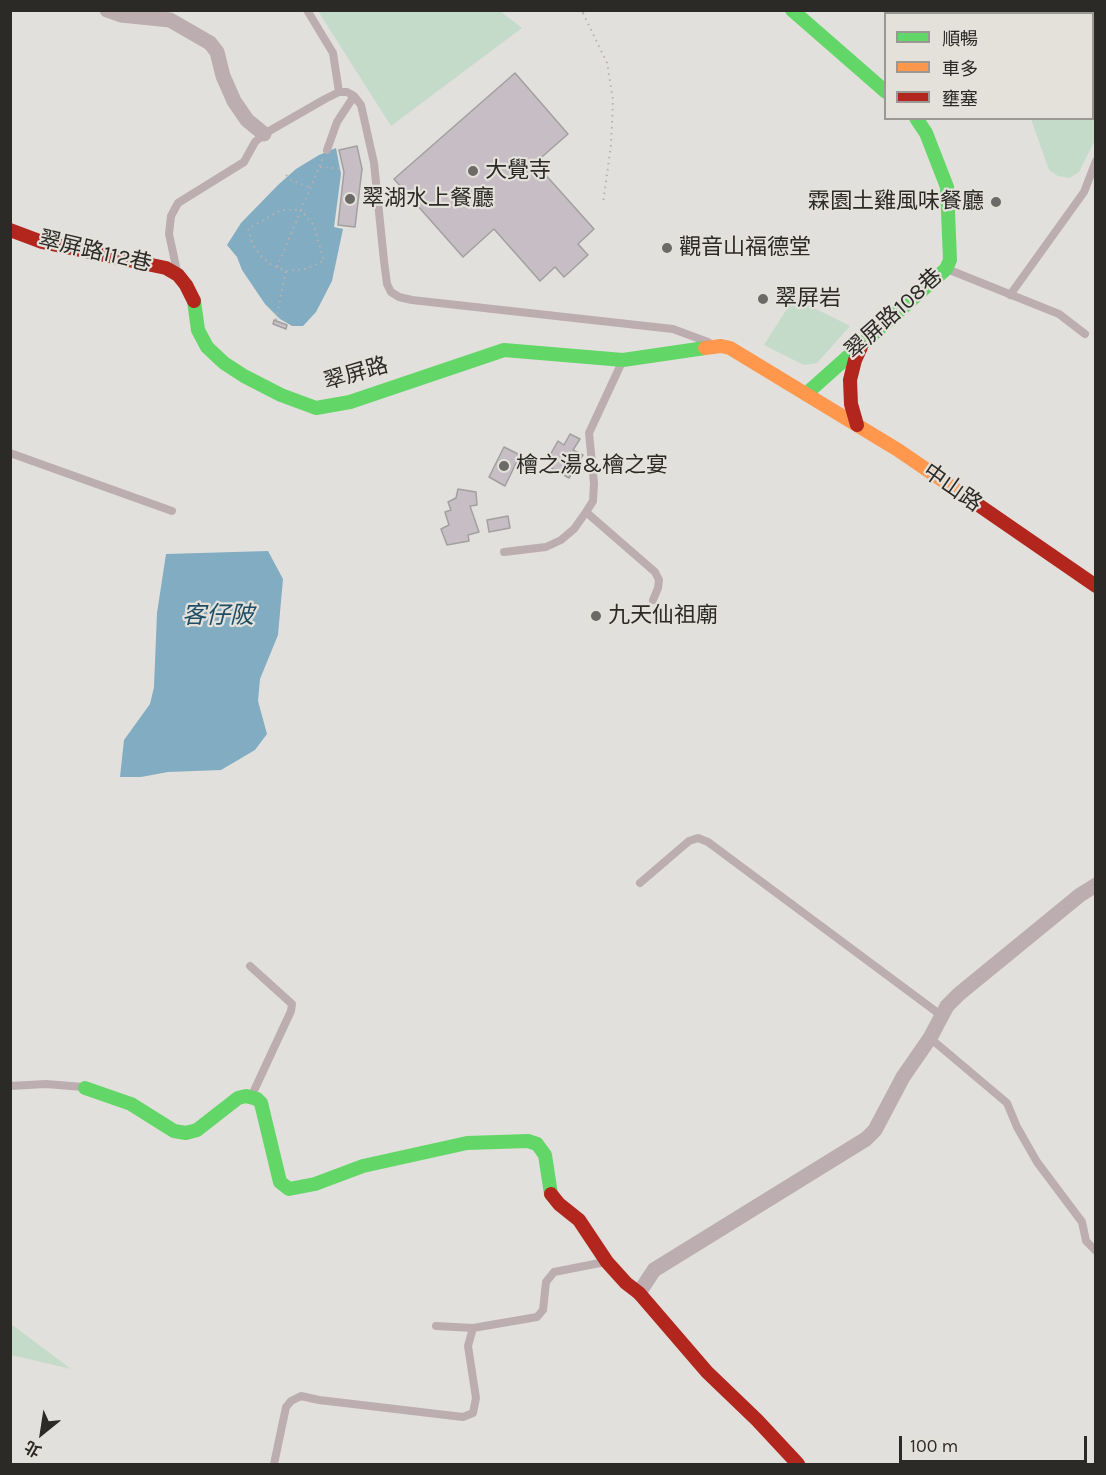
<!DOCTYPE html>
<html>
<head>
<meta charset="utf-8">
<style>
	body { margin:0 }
	#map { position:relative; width:1106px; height:1475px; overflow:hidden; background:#e1e0dc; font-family:Karla,"Noto Sans TC",sans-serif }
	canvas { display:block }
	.frame { position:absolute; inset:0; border:12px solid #2b2a27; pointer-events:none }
	.legend { position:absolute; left:884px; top:12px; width:210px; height:108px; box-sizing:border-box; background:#e3e1da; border:2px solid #999892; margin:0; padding:8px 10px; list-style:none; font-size:18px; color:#2b2a27 }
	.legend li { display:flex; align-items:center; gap:12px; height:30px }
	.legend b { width:30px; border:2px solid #999892 }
	.north { position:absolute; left:12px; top:1403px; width:60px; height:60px; -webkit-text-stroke:4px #e3e1da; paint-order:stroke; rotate:210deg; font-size:16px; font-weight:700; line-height:24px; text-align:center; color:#2b2a27 }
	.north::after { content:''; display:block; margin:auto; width:21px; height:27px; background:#2b2a27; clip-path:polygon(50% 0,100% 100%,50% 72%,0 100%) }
	.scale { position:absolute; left:899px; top:1436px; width:188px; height:27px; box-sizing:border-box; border:3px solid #2b2a27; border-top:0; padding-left:8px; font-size:18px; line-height:21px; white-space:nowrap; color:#2b2a27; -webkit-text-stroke:4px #e3e1da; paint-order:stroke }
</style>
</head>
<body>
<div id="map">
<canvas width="1106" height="1475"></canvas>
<div class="frame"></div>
<ul class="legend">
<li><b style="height:8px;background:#63d668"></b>順暢</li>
<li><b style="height:8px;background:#ff974d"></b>車多</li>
<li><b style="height:8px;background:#b3261e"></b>壅塞</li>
</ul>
<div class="north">北</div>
<div class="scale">100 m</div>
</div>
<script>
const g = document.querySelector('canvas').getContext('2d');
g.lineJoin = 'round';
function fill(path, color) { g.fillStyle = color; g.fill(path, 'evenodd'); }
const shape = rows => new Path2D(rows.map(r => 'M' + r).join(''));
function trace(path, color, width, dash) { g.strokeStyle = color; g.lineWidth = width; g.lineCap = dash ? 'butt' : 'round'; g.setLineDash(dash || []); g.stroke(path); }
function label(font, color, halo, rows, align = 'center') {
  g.font = font + ' Karla,"Noto Sans TC",sans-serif'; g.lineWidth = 4.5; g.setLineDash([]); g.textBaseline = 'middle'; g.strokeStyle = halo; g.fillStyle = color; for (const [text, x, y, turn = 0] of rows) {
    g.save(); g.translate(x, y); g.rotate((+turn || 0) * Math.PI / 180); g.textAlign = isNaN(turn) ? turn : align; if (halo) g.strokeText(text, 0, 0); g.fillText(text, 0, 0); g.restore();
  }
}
const green = shape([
	[318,11,500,11,522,28,391,126],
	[971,11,1095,11,1095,140,1079,172,1070,178,1058,176,1049,170,1031,119,1092,118,1092,14,975,14],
	[796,299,850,326,817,363,804,365,764,345,788,307],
	[11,1324,71,1369,11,1355]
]);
const water = shape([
	[336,148,341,174,334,227,343,229,332,281,316,312,303,326,292,326,280,319,265,304,242,270,237,257,227,245,241,223,278,185,296,169,319,155],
	[268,551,283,579,278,635,260,679,258,701,267,734,255,750,221,770,168,772,141,777,120,777,124,740,150,704,154,687,157,613,166,554]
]);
const building = shape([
	[515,73,568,134,535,163,594,229,578,244,588,255,564,277,555,267,540,281,494,229,463,257,394,179,515,73],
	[357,146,362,169,355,227,338,225,344,172,339,150,357,146],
	[274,320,287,325,286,329,273,324,274,320],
	[570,434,580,439,573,450,583,455,569,478,551,468,557,458,550,455,558,441,564,445,570,434],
	[504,447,520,455,505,486,489,477,504,447],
	[458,489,476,492,477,505,470,506,479,532,468,535,469,541,447,545,441,529,449,525,445,512,451,510,448,502,456,498,458,489],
	[508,516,510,528,489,532,487,520,508,516]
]);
const path = shape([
	[578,10,583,13,583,10],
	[583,13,607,63,613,100,611,145,603,203],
	[320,167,344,169],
	[286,175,291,180,311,188],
	[277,267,301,210,281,210,248,229,253,245,260,255,270,264,286,271,305,269,324,261,314,226,301,210,323,158],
	[276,320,286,271]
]);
const lane = shape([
	[307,10,333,53,339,92],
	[327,150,337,122,354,96],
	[947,269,1059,314,1085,334],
	[177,271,169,234,171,216,178,203,244,162,255,142,264,134,325,99,339,92,347,92,354,96,361,105,374,163,384,261,387,284,391,292,399,297,412,300,673,329,708,342],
	[1010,295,1084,192,1096,161],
	[10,453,172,511],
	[586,512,655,572,659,580,658,588,653,600],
	[504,552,546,547,561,540,574,529,586,512,593,501,594,483,589,433,622,362],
	[640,883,689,841,698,838,708,842,942,1016],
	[250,966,292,1004,291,1011,252,1095],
	[930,1038,1007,1103,1017,1127,1037,1162,1082,1222,1086,1241,1096,1251],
	[10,1086,46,1084,83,1087],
	[436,1326,473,1328],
	[274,1464,286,1407,291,1401,301,1396,319,1400,463,1417,473,1413,476,1398,468,1346,473,1328,537,1317,543,1310,546,1282,554,1272,605,1262]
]);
const street = shape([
	[107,10,121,15,170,20,210,43,217,52,223,76,234,101,247,120,264,134],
	[639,1293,654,1270,866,1139,875,1130,903,1077,930,1038,947,1006,959,994,1080,895,1096,885]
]);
const fast = shape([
	[792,10,886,92],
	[194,301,198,330,207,347,224,363,244,376,281,395,316,408,350,402,504,350,623,360,705,348],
	[806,394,946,269,950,260,947,187,926,133,916,118],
	[85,1088,131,1104,174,1131,186,1133,197,1130,238,1098,246,1096,257,1099,261,1103,280,1182,289,1189,315,1184,363,1166,467,1143,528,1141,537,1144,545,1155,551,1194]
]);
const slow = shape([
	[705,348,721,346,730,348,898,450,977,504]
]);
const jam = shape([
	[10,230,42,242,166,268,178,275,186,285,194,301],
	[857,425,851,404,850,380,855,360,861,347],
	[977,504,1096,586],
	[551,1194,559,1204,579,1220,607,1262,626,1283,639,1293,707,1372,757,1420,798,1464]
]);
const markers = [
	[473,171,6,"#6b6a66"],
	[350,199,6,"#6b6a66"],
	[996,202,6,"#6b6a66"],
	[667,248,6,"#6b6a66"],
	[763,299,6,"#6b6a66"],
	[504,466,6,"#6b6a66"],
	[596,616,6,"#6b6a66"]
];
const poiNames = [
	["大覺寺",485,171],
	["翠湖水上餐廳",362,199],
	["霖園土雞風味餐廳",984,202,"right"],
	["觀音山福德堂",679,248],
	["翠屏岩",775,299],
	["檜之湯&檜之宴",516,466],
	["九天仙祖廟",608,616]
];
const streetNames = [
	["翠屏路112巷",95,252,13],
	["翠屏路108巷",894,314,-42],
	["翠屏路",356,374,-16],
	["中山路",952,488,35]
];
const waterNames = [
	["客仔陂",218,616]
];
fill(green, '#c5dbc9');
fill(water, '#82acc1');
fill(building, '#c7bec5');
trace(building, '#a1a09f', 1.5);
trace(path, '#b9b0b0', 2, [1.5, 4.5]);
trace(lane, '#bcadb0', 8);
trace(street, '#bcadb0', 15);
trace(fast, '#63d668', 14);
trace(slow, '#ff974d', 14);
trace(jam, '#b3261e', 14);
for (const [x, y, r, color] of markers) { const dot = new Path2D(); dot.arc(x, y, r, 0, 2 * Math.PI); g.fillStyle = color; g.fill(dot); trace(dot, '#e3e1da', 2); }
label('22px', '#2b2a27', '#e3e1da', poiNames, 'left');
label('22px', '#2b2a27', '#e3e1da', streetNames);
label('italic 24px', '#1e4e66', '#e3e1da', waterNames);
</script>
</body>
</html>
